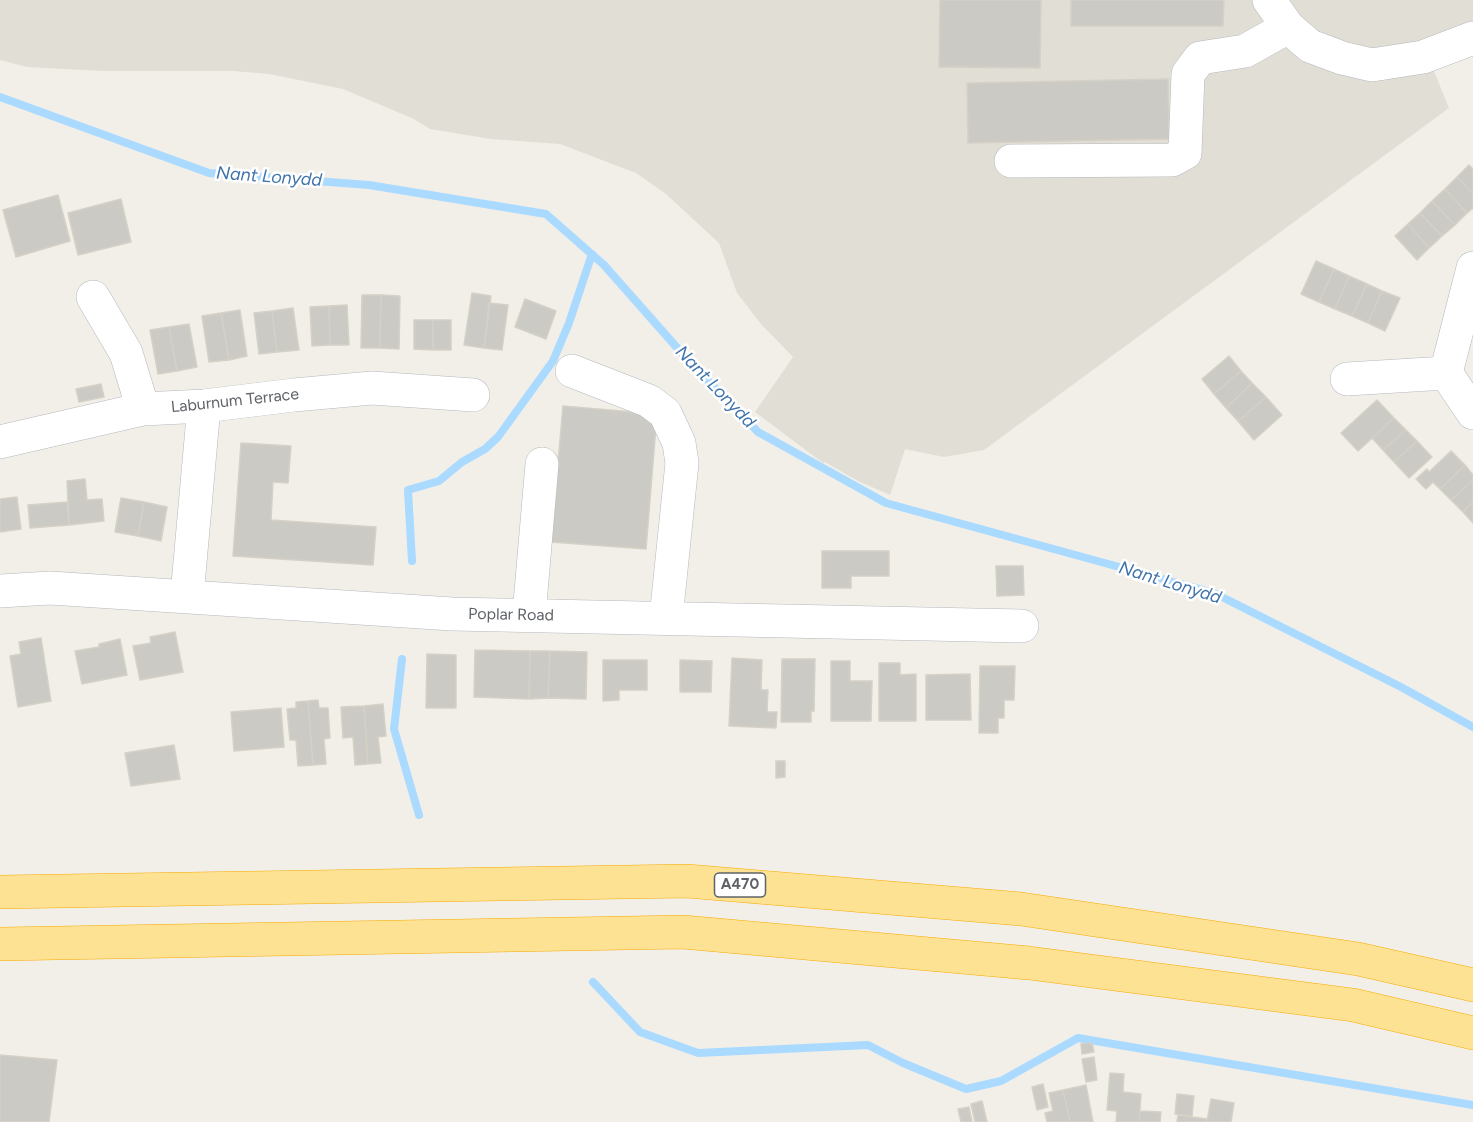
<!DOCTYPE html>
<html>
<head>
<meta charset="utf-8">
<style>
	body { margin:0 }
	canvas { display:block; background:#f1efe8 }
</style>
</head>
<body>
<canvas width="1473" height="1122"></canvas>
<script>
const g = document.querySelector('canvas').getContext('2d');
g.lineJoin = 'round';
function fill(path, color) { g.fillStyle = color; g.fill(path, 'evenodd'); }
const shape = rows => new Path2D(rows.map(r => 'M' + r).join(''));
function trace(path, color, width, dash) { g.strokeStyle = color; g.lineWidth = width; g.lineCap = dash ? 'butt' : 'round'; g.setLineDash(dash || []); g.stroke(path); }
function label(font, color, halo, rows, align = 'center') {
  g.font = font + ' Figtree,sans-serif'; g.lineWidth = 5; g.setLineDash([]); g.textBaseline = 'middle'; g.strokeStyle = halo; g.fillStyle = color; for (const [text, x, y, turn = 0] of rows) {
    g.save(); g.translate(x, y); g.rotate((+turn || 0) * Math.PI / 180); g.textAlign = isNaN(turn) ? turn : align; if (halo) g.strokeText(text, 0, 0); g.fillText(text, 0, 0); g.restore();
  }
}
const education = shape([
	[0,0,1473,0,1473,53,1433,69,1449,108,984,450,944,457,905,449,890,495,858,481,825,462,823,463,755,412,793,357,761,324,737,293,719,243,666,194,636,173,560,144,491,139,430,129,414,119,343,89,269,74,233,71,104,71,27,67,0,60]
]);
const stream = shape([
	[0,97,209,173,369,185,546,214,604,265,687,359,758,432,886,503,1214,593,1401,687,1473,727],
	[412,561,408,490,439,481,462,462,485,449,498,437,553,361,569,323,592,254],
	[402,659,394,729,419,815],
	[593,982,640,1032,698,1053,868,1045,903,1063,966,1089,1001,1081,1078,1038,1473,1105]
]);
const building = shape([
	[940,0,1041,0,1040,68,939,67,940,0],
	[1071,0,1224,0,1223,26,1071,26,1071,0],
	[1168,79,1169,139,968,143,967,83,1168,79],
	[1469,165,1473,169,1473,194,1457,177,1469,165],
	[1457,177,1473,194,1473,208,1467,213,1445,189,1457,177],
	[1445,189,1467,213,1455,225,1432,201,1445,189],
	[58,195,70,241,16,257,3,210,58,195],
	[121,199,131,242,78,255,68,213,121,199],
	[1432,201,1455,225,1442,236,1420,213,1432,201],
	[1420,213,1442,236,1429,248,1408,224,1420,213],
	[1408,224,1429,248,1417,260,1395,236,1408,224],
	[1316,261,1334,269,1319,302,1301,294,1316,261],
	[1334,269,1349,276,1335,309,1319,302,1334,269],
	[1349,276,1367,284,1352,316,1335,309,1349,276],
	[1367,284,1382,291,1368,323,1352,316,1367,284],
	[1382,291,1400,298,1385,331,1368,323,1382,291],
	[472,293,491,296,484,348,464,345,472,293],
	[362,295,381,295,380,348,361,348,362,295],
	[381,295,400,296,399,349,380,348,381,295],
	[525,299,556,311,546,339,515,327,525,299],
	[489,303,508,305,502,350,484,348,489,303],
	[347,305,349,345,330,345,329,306,347,305],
	[329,306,330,345,312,346,310,307,329,306],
	[293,308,299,350,277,352,272,311,293,308],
	[240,310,247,356,229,360,221,313,240,310],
	[272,311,277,352,259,354,254,313,272,311],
	[221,313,229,360,209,362,202,316,221,313],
	[414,320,433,320,433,350,414,349,414,320],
	[433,320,451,320,451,350,433,350,433,320],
	[189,324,197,367,177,371,169,327,189,324],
	[169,327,177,371,158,374,150,330,169,327],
	[1229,356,1241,371,1214,394,1202,379,1229,356],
	[1241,371,1252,383,1226,408,1214,394,1241,371],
	[1252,383,1266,397,1238,421,1226,408,1252,383],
	[101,384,104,397,79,402,76,389,101,384],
	[1266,397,1282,415,1254,440,1238,421,1266,397],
	[1377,400,1394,418,1358,451,1341,433,1377,400],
	[563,406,657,414,646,549,551,542,563,406],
	[1394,418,1406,430,1383,450,1372,438,1394,418],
	[1406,430,1417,441,1394,462,1383,450,1406,430],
	[1417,441,1432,457,1409,478,1394,462,1417,441],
	[241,443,291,446,288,483,273,482,271,520,376,527,373,565,233,556,241,443],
	[1451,451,1465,465,1440,489,1433,482,1426,489,1416,479,1427,469,1429,472,1451,451],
	[1465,465,1473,475,1473,480,1451,500,1440,489,1465,465],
	[85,479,87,500,102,499,104,521,69,525,67,481,85,479],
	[1473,480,1473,502,1463,512,1451,500,1473,480],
	[17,497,21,529,0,532,0,499,17,497],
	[121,498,144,502,138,536,115,532,121,498],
	[67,502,69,525,30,528,28,505,67,502],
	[144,502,167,507,161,541,138,536,144,502],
	[1473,502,1473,523,1463,512,1473,502],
	[822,551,889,551,889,576,851,576,851,588,822,588,822,551],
	[996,566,1023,566,1024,595,997,596,996,566],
	[175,632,183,672,140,680,133,646,151,643,150,637,175,632],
	[41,638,51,701,18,707,10,656,21,654,19,642,41,638],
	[120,639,127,675,82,684,75,651,99,647,99,644,120,639],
	[475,650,530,651,529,699,474,697,475,650],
	[530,651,550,651,548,698,529,699,530,651],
	[550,651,587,652,586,699,548,698,550,651],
	[427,654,456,655,456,708,426,708,427,654],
	[732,658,762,660,761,690,768,690,767,712,777,712,776,728,729,726,732,658],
	[782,659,815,659,814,711,811,711,811,722,781,722,782,659],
	[603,660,647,660,647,690,619,690,619,700,603,701,603,660],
	[680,660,712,661,711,692,680,692,680,660],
	[831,661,850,661,850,681,872,681,871,721,831,721,831,661],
	[879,663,900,663,900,675,916,674,916,721,879,721,879,663],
	[980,666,1015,666,1014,700,1004,700,1004,718,998,718,998,733,979,733,980,666],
	[970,674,971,720,926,720,926,675,970,674],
	[318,700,319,708,328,708,330,738,324,739,326,764,313,765,308,701,318,700],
	[308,701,313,765,298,766,296,740,290,740,287,709,296,708,296,702,308,701],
	[383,704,386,736,378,737,381,763,368,764,364,706,383,704],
	[364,706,368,764,355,765,353,737,343,738,341,707,364,706],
	[281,708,284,747,234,751,231,712,281,708],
	[174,745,180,779,131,786,125,753,174,745],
	[776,761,785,761,785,777,776,778,776,761],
	[1092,1043,1094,1052,1082,1054,1081,1044,1092,1043],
	[0,1055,57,1060,49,1122,0,1122,0,1055],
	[1094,1057,1097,1080,1086,1082,1082,1059,1094,1057],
	[1110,1073,1124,1074,1123,1092,1141,1094,1139,1122,1116,1122,1117,1111,1107,1110,1110,1073],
	[1043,1084,1048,1107,1037,1110,1032,1087,1043,1084],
	[1086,1085,1093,1122,1070,1122,1063,1090,1086,1085],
	[1063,1090,1070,1122,1047,1122,1045,1113,1053,1111,1049,1093,1063,1090],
	[1177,1094,1194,1096,1192,1116,1175,1114,1177,1094],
	[1211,1099,1234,1103,1231,1122,1207,1122,1211,1099],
	[982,1101,987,1122,975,1122,971,1104,982,1101],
	[969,1107,972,1122,961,1122,958,1109,969,1107],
	[1140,1111,1161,1112,1160,1122,1139,1122,1140,1111],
	[1178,1115,1207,1119,1207,1122,1177,1122,1178,1115]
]);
const minor = shape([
	[1269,0,1288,27,1310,46,1342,58,1372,65,1423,57,1473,38],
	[1011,161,1172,160,1185,153,1188,74,1200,58,1245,51,1288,27],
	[1473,268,1446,373,1473,413],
	[93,297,126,353,143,409],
	[572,371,649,401,665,413,679,443,682,463,666,618],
	[1347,379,1446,373],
	[0,442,143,409,204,406,294,395,372,388,473,395],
	[0,591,50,588,452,614,1022,626],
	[187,596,204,406],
	[529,615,542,464]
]);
const highway = shape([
	[0,892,687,881,1021,909,1358,959,1473,985],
	[0,944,683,932,1029,963,1353,1005,1473,1033]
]);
const shields = [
	[740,885,51]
];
const shieldNames = [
	["A470",740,885]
];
const streetNames = [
	["Laburnum Terrace",235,401,-6],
	["Poplar Road",511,615,1]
];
const waterNames = [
	["Nant Lonydd",269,177,4],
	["Nant Lonydd",715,387,46],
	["Nant Lonydd",1170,583,17]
];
fill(education, '#e1ded6');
trace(stream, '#aadaff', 8);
fill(building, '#cccac5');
trace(building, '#d6d1c6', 1.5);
trace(minor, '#b5b8bc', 34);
trace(highway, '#f9ab00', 34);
trace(minor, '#fff', 33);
trace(highway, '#fde293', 33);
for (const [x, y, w] of shields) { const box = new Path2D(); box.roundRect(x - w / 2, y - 12, w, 24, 4.5); g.fillStyle = '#fff'; g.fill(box); trace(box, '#5f6368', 1.5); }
label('bold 15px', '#5f6368', null, shieldNames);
label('16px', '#5f6368', '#fff', streetNames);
label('italic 18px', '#4174aa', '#fff', waterNames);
</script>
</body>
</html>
